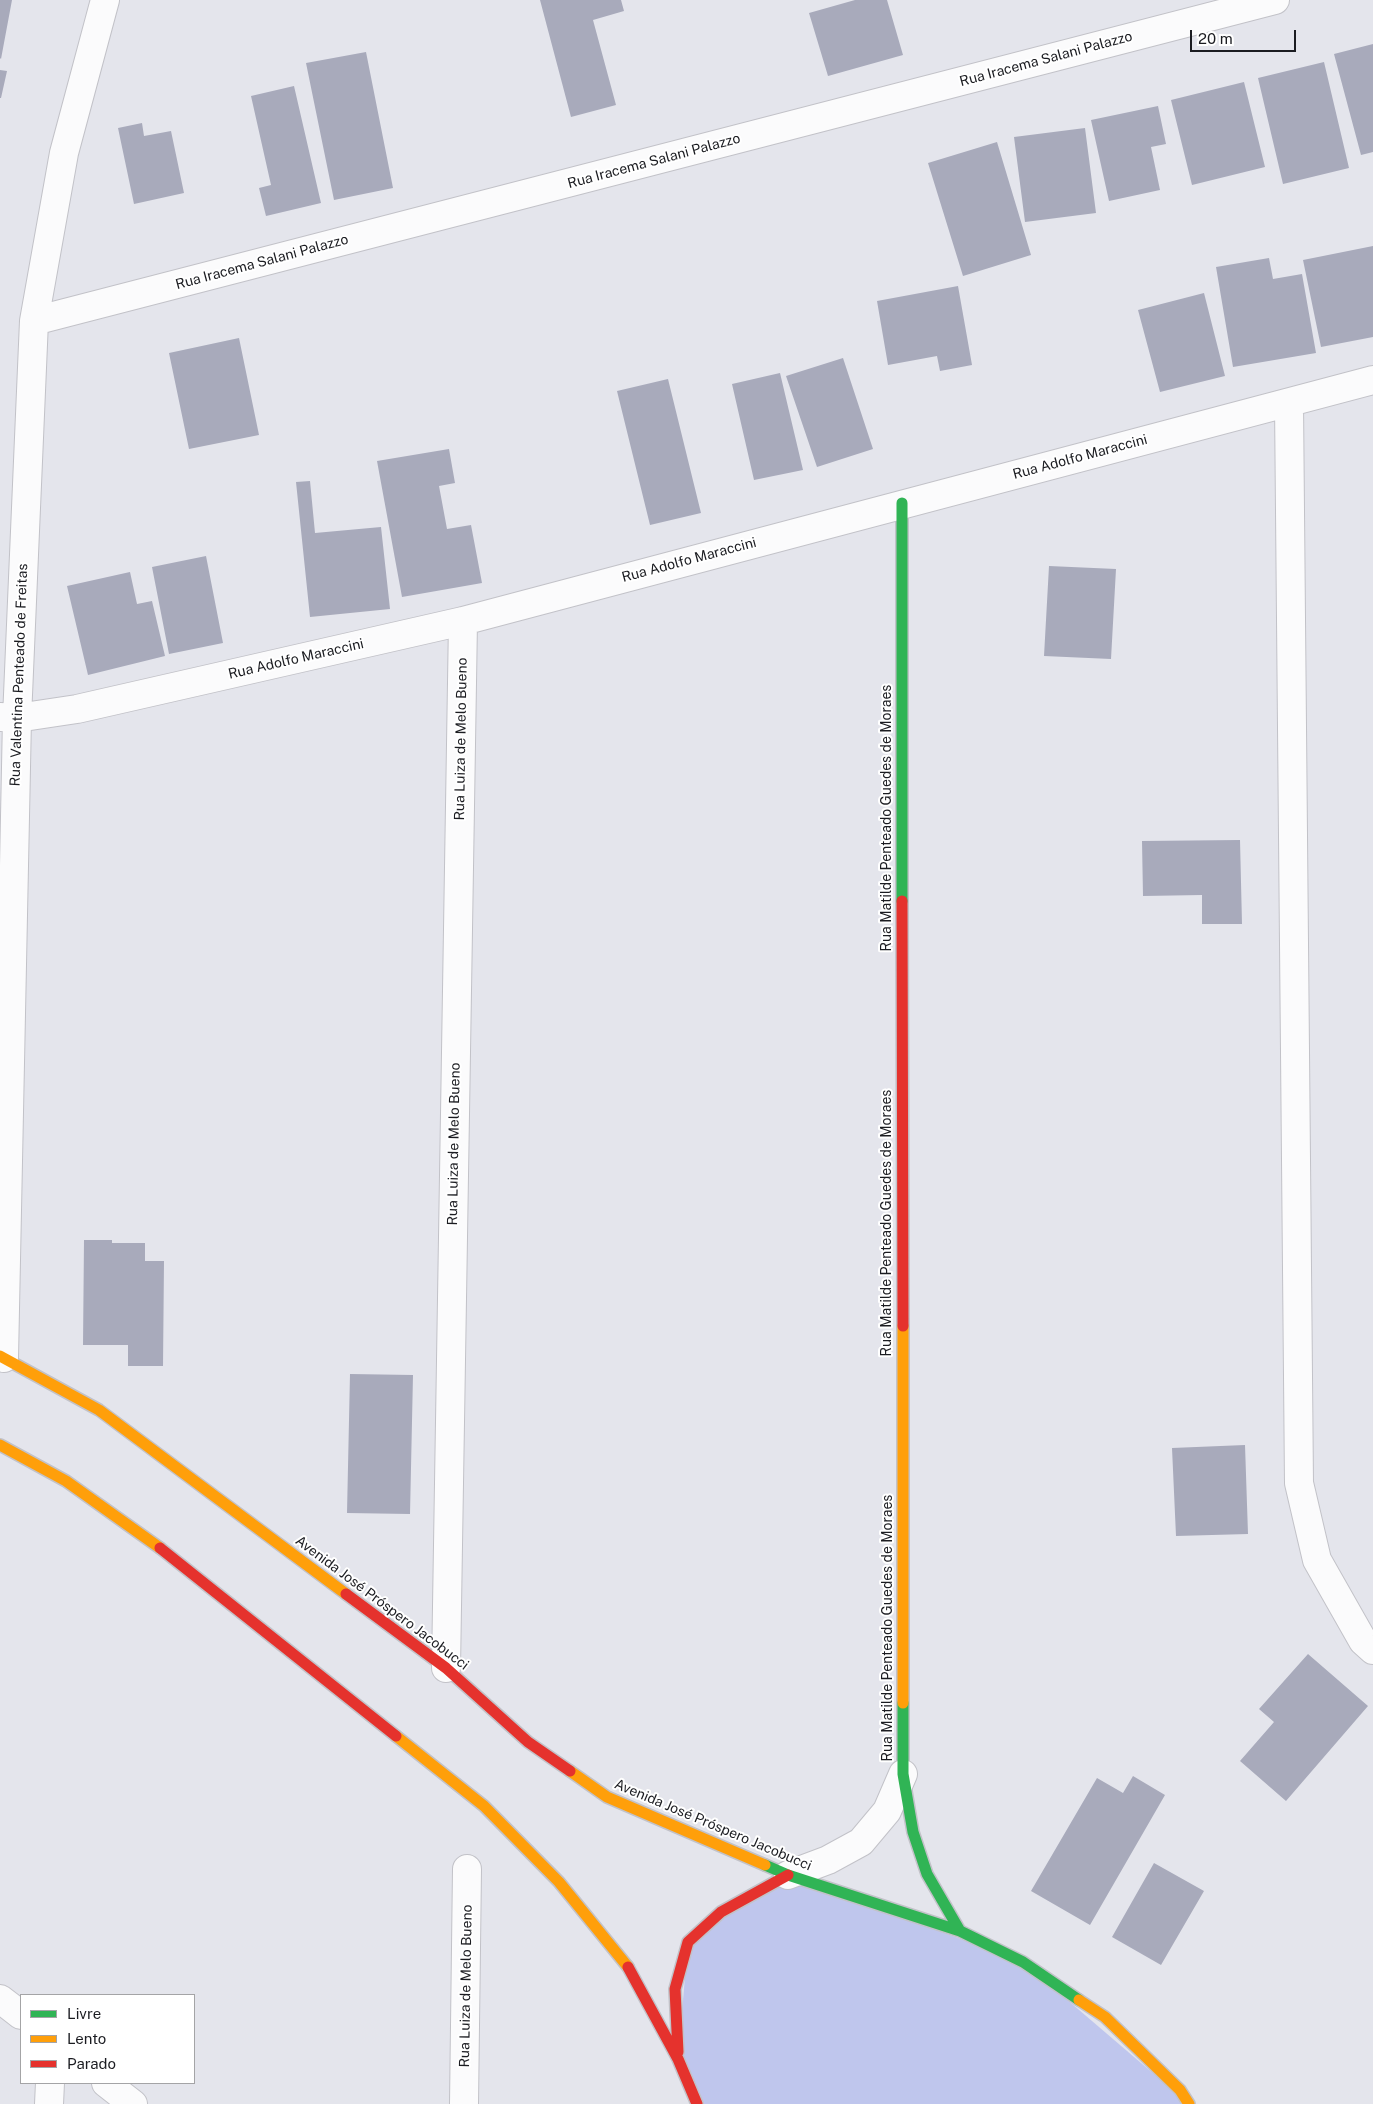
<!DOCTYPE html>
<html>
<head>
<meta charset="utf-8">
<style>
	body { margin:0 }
	#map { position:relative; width:1373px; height:2104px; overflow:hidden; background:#e4e5ec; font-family:"Public Sans",sans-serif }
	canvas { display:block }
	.legend { position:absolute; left:20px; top:1994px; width:175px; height:90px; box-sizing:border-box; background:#fff; border:1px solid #a4a4a6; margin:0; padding:6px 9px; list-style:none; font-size:15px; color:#1b1c21 }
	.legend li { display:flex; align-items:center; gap:10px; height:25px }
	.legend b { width:25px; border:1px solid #a4a4a6 }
	.scale { position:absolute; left:1190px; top:30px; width:106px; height:22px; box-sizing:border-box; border:2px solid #1b1c21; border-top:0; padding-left:6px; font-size:15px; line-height:18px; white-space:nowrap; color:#1b1c21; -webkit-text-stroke:4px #fff; paint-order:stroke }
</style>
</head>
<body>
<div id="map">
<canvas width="1373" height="2104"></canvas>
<ul class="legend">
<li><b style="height:6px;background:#30b455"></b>Livre</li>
<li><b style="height:6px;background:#ff9f0a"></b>Lento</li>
<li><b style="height:6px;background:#e5322d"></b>Parado</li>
</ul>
<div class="scale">20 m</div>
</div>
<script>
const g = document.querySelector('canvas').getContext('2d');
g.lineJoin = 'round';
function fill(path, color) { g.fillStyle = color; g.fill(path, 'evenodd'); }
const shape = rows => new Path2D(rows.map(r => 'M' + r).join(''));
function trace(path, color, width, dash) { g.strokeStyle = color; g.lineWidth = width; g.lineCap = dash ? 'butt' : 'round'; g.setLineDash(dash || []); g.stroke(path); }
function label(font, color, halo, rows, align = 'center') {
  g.font = font + ' "Public Sans",sans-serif'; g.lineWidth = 4; g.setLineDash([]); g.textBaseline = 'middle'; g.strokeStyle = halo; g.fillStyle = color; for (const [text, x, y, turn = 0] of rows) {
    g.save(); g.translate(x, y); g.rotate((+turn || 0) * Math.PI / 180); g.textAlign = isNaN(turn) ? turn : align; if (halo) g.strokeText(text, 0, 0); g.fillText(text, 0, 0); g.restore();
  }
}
const green = shape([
	[788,1875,1023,1962,1189,2104,697,2104,678,2059,688,1942]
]);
const building = shape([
	[0,0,12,0,1,59,0,58],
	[540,0,621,0,624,11,593,20,616,105,571,117],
	[855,0,887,0,903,55,828,76,809,13],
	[1373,44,1373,152,1361,155,1334,54],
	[366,52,393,188,334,200,306,63],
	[1324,62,1349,168,1283,184,1258,78],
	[0,70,7,71,1,98,0,98],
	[1244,82,1265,167,1192,185,1171,100],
	[294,86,321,203,266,216,259,188,271,185,251,96],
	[1158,106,1166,144,1151,147,1160,190,1109,201,1091,120],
	[142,123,144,136,171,131,184,193,134,204,118,128],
	[1085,128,1096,213,1025,222,1014,137],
	[997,142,1031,255,963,276,928,163],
	[1373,246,1373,337,1321,347,1303,260],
	[1269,258,1273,279,1302,274,1316,353,1233,367,1216,267],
	[958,286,972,365,940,371,937,356,888,365,877,301],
	[1204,293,1225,376,1160,392,1138,310],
	[239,338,259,435,189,449,169,353],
	[843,358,873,449,817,467,786,376],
	[780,373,803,470,754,480,732,384],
	[668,379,701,513,650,525,617,391],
	[449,449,455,483,439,486,447,529,471,525,482,583,402,597,377,461],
	[310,481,315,533,381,527,390,609,310,617,296,482],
	[206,556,223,643,169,654,152,567],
	[1049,566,1116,569,1111,659,1044,656],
	[130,572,137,604,152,601,165,656,88,675,67,586],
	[1240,840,1242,924,1202,924,1202,895,1143,896,1142,841],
	[84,1240,112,1240,112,1243,145,1243,145,1261,164,1261,163,1366,128,1366,128,1345,83,1345],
	[350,1374,413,1375,410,1514,347,1513],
	[1245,1445,1248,1534,1176,1536,1172,1448],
	[1308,1654,1368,1706,1286,1801,1240,1761,1274,1722,1259,1709],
	[1133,1776,1165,1795,1090,1925,1031,1891,1097,1778,1123,1793],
	[1154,1863,1204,1891,1161,1965,1112,1937]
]);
const street = shape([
	[34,321,1275,0],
	[1289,403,1299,1483,1317,1560,1363,1641,1373,1650],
	[0,717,17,718,77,709,463,621,1373,380],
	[4,1358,17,718,34,321,64,153,105,0],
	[446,1668,463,621],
	[788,1875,828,1860,861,1842,887,1811,903,1774],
	[0,1999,21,2015],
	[106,2083,133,2104],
	[49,2104,50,2083],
	[464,2104,467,1869]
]);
const fast = shape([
	[902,503,902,901],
	[903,1703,903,1774,913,1832,927,1874,960,1931],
	[765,1865,788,1875,960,1931,1023,1962,1079,2000]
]);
const slow = shape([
	[903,1326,903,1703],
	[0,1356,99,1410,346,1594],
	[0,1445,66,1481,160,1548],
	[396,1736,484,1806,559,1882,628,1967],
	[570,1771,607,1797,765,1865],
	[1079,2000,1105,2017,1180,2090,1189,2104]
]);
const jam = shape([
	[902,901,903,1326],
	[160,1548,396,1736],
	[346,1594,446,1668,528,1742,570,1771],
	[628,1967,678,2059,697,2104],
	[678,2052,675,1989,688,1942,721,1912,788,1875]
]);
const streetNames = [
	["Rua Iracema Salani Palazzo",1046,59,-15],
	["Rua Iracema Salani Palazzo",654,161,-15],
	["Rua Iracema Salani Palazzo",262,262,-15],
	["Rua Adolfo Maraccini",1080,457,-15],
	["Rua Adolfo Maraccini",689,560,-15],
	["Rua Adolfo Maraccini",296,659,-13],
	["Rua Valentina Penteado de Freitas",19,675,-88],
	["Rua Luiza de Melo Bueno",461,739,-89],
	["Rua Matilde Penteado Guedes de Moraes",887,818,-90],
	["Rua Luiza de Melo Bueno",454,1144,-89],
	["Rua Matilde Penteado Guedes de Moraes",887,1223,-90],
	["Avenida José Próspero Jacobucci",382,1603,37],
	["Rua Matilde Penteado Guedes de Moraes",888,1628,-90],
	["Avenida José Próspero Jacobucci",713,1825,23],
	["Rua Luiza de Melo Bueno",466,1986,-89]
];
fill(green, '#bfc6ed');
fill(building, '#a8aabb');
trace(street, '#c2c2c8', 30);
trace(fast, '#c2c2c8', 14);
trace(slow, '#c2c2c8', 14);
trace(jam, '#c2c2c8', 14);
trace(street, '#fbfbfc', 28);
trace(fast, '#30b455', 11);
trace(slow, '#ff9f0a', 11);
trace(jam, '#e5322d', 11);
label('14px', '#1b1c21', '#fff', streetNames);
</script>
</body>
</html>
